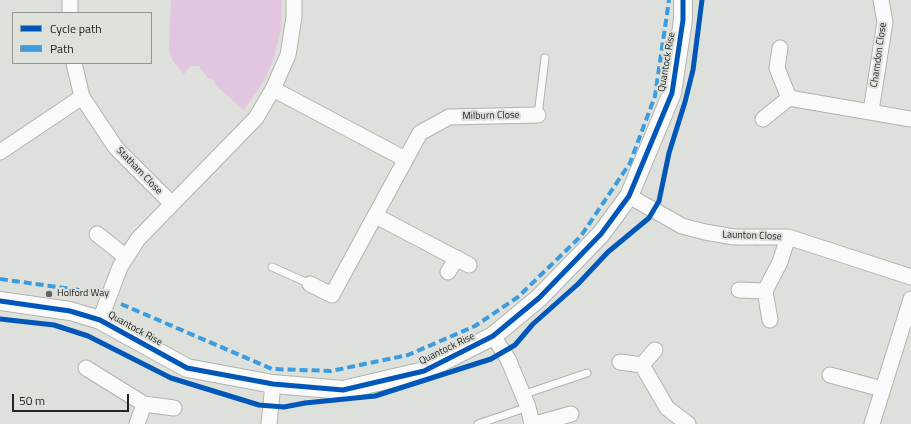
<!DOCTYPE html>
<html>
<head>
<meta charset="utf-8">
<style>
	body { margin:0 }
	#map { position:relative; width:911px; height:424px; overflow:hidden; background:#dde0db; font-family:"Titillium Web",sans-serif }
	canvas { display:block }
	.legend { position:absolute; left:12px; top:12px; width:140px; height:52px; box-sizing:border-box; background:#dde1da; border:1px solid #939690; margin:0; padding:5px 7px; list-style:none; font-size:12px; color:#242522 }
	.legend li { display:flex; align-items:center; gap:8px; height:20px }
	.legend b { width:20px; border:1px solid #939690 }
	.scale { position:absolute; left:12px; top:394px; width:117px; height:18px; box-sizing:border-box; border:2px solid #242522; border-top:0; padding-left:5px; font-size:12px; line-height:14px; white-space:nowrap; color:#242522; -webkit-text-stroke:3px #dde1da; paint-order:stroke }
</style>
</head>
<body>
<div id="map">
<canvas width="911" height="424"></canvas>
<ul class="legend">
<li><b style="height:5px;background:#0057b8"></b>Cycle path</li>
<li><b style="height:5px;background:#3c9ce0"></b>Path</li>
</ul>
<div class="scale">50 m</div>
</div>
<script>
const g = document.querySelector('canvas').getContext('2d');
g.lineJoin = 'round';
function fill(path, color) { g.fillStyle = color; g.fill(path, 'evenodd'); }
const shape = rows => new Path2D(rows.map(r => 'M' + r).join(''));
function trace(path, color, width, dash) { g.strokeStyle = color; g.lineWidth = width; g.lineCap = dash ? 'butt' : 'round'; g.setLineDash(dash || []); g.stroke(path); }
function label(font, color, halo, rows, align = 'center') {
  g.font = font + ' "Titillium Web",sans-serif'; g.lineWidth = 4; g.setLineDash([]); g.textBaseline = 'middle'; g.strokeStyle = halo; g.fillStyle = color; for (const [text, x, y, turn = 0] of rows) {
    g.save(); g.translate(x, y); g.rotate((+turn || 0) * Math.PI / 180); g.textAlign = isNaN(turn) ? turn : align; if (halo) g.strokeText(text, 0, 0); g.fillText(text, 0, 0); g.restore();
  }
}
const green = shape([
	[171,0,282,0,281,29,274,58,264,81,244,110,216,86,214,80,208,78,199,66,190,66,184,74,172,60,169,50]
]);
const service = shape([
	[538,115,545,58],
	[272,267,310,284],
	[522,395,587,373],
	[478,424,528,407]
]);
const minor = shape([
	[70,13,70,0],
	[780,48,777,68,789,98,911,119],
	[74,63,82,97,116,148,171,203],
	[273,89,405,159],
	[871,111,885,22,881,0],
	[763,119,789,98],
	[0,152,82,97],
	[629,196,682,226,705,232,734,237,788,237,911,277],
	[376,216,469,265],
	[97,234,126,257],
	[448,272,457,258],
	[310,284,332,295,420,133,449,117,538,115],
	[739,290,765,291],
	[100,320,120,267,138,239,256,118,273,89,288,55,294,17,294,0],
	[770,320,765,291,780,262,788,237],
	[493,336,508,359,528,407,532,424],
	[620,362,642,365,655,350],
	[642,365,667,408,688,424],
	[86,368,144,404,137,424],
	[830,375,882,389],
	[144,404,174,408],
	[269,424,273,384],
	[535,424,571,414],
	[872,424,911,299]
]);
const tertiary = shape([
	[0,301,70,311,100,320,187,368,273,384,343,390,424,371,493,336,539,298,601,234,629,196,672,93,683,20,683,0]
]);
const quiet = shape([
	[0,279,93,292],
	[121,304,272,369,331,371,408,355,475,326,518,297,581,236,630,163,655,96,669,0]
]);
const cycleway = shape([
	[0,301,70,311,100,320,187,368,273,384,343,390,424,371,493,336,539,298,601,234,629,196,672,93,683,20,683,0],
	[0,319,54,325,88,336,171,378,259,405,284,407,305,403,375,396,491,359,515,345,533,324,578,284,608,252,649,218,659,201,669,153,685,102,693,70,702,0]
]);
const markers = [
	[49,294,4,"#656663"]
];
const streetNames = [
	["Charndon Close",879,55,-82],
	["Quantock Rise",667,62,-80],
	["Milburn Close",491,116,-1],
	["Statham Close",139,171,46],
	["Launton Close",752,236,2],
	["Quantock Rise",135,329,29],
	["Quantock Rise",447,349,-26]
];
const poiNames = [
	["Holford Way",57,294]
];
fill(green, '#e2c6e0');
trace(service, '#b0b3af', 9);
trace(minor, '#b0b3af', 17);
trace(tertiary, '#b0b3af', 20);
trace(service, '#fafafa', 7);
trace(minor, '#fafafa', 15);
trace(tertiary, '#fafafa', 18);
trace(quiet, '#3c9ce0', 4, [8, 4]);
trace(cycleway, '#0057b8', 5);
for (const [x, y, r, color] of markers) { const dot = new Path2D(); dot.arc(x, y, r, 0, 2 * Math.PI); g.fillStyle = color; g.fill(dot); trace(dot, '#dde1da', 1.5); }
label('10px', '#242522', '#dde1da', streetNames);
label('10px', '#242522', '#dde1da', poiNames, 'left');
</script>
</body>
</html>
